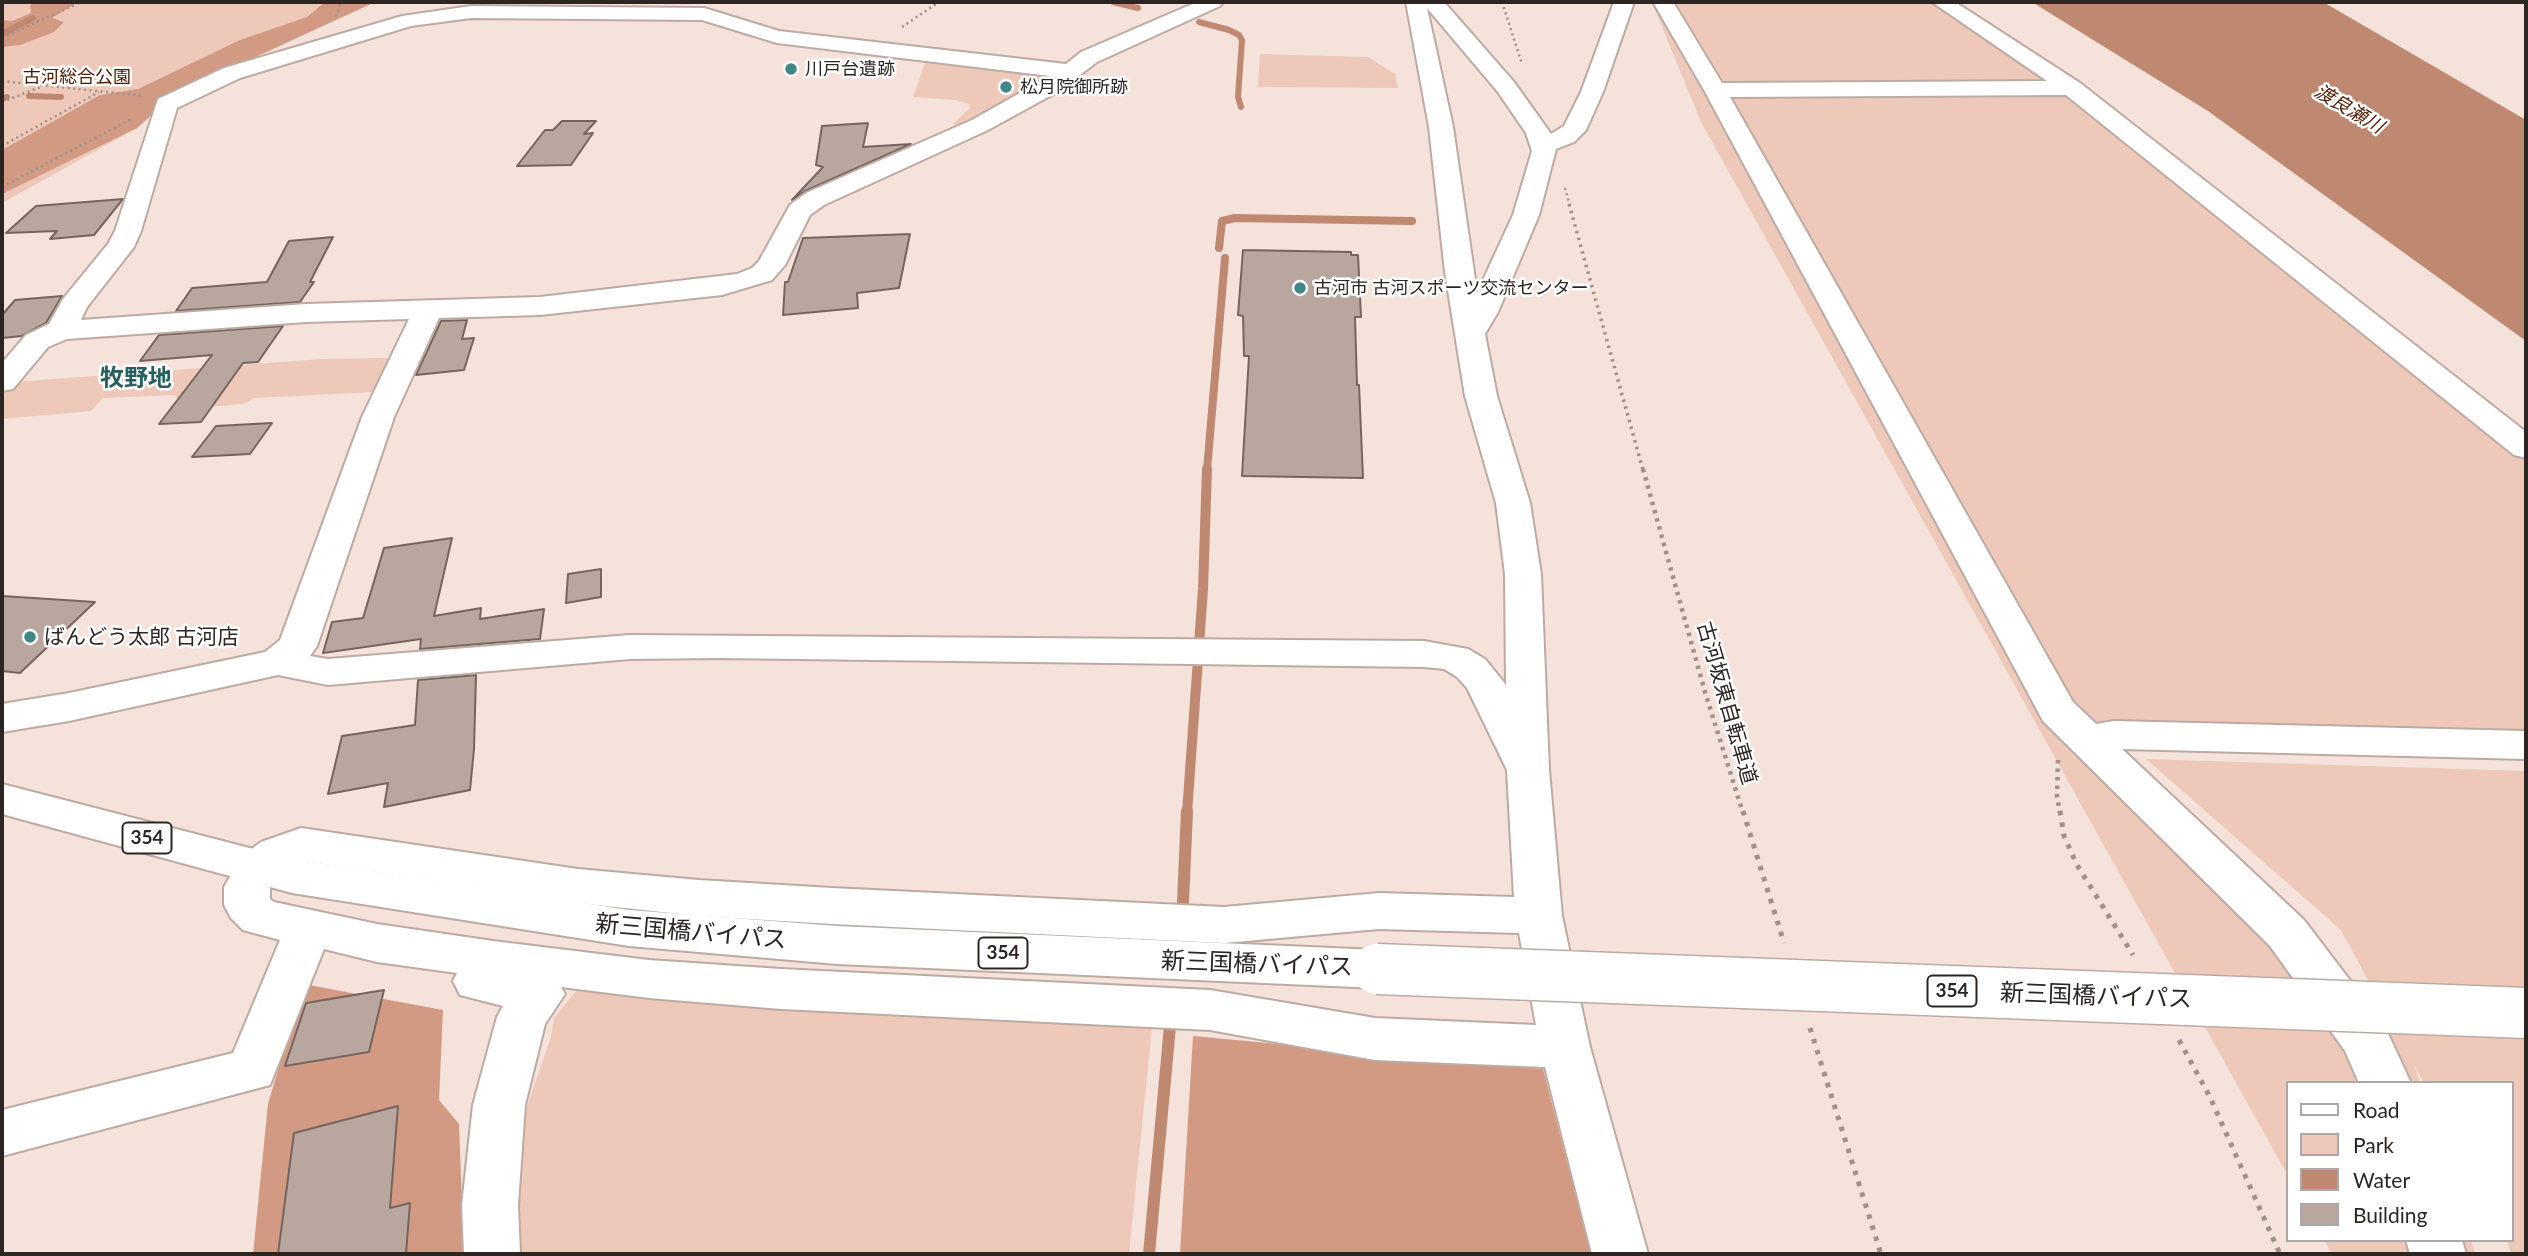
<!DOCTYPE html>
<html>
<head>
<meta charset="utf-8">
<style>
	body { margin:0 }
	#map { position:relative; width:2528px; height:1256px; overflow:hidden; background:#f5e2da; font-family:Lato,sans-serif }
	canvas { display:block }
	.frame { position:absolute; inset:0; border:4px solid #2c2522; pointer-events:none }
	.legend { position:absolute; left:2286px; top:1081px; width:228px; height:161px; box-sizing:border-box; background:#fff; border:2px solid #aba8a7; margin:0; padding:9px 12px; list-style:none; font-size:21px; color:#2c2522 }
	.legend li { display:flex; align-items:center; gap:14px; height:35px }
	.legend b { width:35px; border:2px solid #aba8a7 }
</style>
</head>
<body>
<div id="map">
<canvas width="2528" height="1256"></canvas>
<div class="frame"></div>
<ul class="legend">
<li><b style="height:9px;background:#fff"></b>Road</li>
<li><b style="height:19px;background:#eec9ba"></b>Park</li>
<li><b style="height:19px;background:#bf8871"></b>Water</li>
<li><b style="height:19px;background:#b9a69f"></b>Building</li>
</ul>
</div>
<script>
const g = document.querySelector('canvas').getContext('2d');
g.lineJoin = 'round';
function fill(path, color) { g.fillStyle = color; g.fill(path, 'evenodd'); }
const shape = rows => new Path2D(rows.map(r => 'M' + r).join(''));
function trace(path, color, width, dash) { g.strokeStyle = color; g.lineWidth = width; g.lineCap = dash ? 'butt' : 'round'; g.setLineDash(dash || []); g.stroke(path); }
function label(font, color, halo, rows, align = 'center') {
  g.font = font + ' Lato,"Noto Sans JP",sans-serif'; g.lineWidth = 5; g.setLineDash([]); g.textBaseline = 'middle'; g.strokeStyle = halo; g.fillStyle = color; for (const [text, x, y, turn = 0] of rows) {
    g.save(); g.translate(x, y); g.rotate((+turn || 0) * Math.PI / 180); g.textAlign = isNaN(turn) ? turn : align; if (halo) g.strokeText(text, 0, 0); g.fillText(text, 0, 0); g.restore();
  }
}
const green = shape([
	[2,2,375,2,175,94,137,128,2,203],
	[1652,2,1951,2,2082,88,2526,432,2526,758,2118,746,2307,931,2398,1036,2341,930,2146,759,2526,771,2526,1254,2511,1254,2507,1240,2512,1240,2512,1083,2424,1083,2414,1065,2420,1083,2288,1083,2288,1176,1701,122],
	[1260,54,1368,57,1395,74,1398,88,1258,87],
	[926,60,1055,74,963,129,953,124,970,108,969,104,956,100,913,97],
	[389,358,374,392,253,398,244,404,172,410,178,401,175,395,103,398,91,411,2,419,2,395,13,382,322,359],
	[578,989,1152,1027,1129,1254,508,1254,512,1182,522,1121,551,1037,554,1018],
	[2324,1240,2471,1240,2475,1254,2332,1254]
]);
const forest = shape([
	[34,2,78,2,52,18,64,22,54,32,20,45,2,47,2,20,12,21,31,13,30,5],
	[325,2,375,2,175,94,137,128,2,194,2,150,100,95,138,89,240,40,307,17],
	[303,984,443,1010,439,1100,459,1124,464,1254,253,1254,268,1104],
	[1193,1036,1543,1069,1591,1254,1180,1254]
]);
const water = shape([
	[2032,2,2323,2,2526,120,2526,341,2208,111]
]);
const streamFar3 = shape([
	[1113,2,1138,8],
	[1199,22,1229,30,1239,35,1242,40,1238,97,1241,107],
	[2,34,33,18],
	[29,96,61,97],
	[2,99,7,97]
]);
const streamFar2 = shape([
	[1219,248,1222,221,1235,218,1412,221],
	[1207,470,1225,258]
]);
const streamFar1 = shape([
	[1187,813,1203,589,1207,469]
]);
const stream = shape([
	[1183,902,1187,811],
	[1149,1254,1170,1026]
]);
const building = shape([
	[562,121,596,121,584,134,593,133,571,165,517,166,545,130,553,130,562,121],
	[868,123,863,147,911,144,805,191,792,200,823,167,816,165,822,126,868,123],
	[123,199,94,235,50,239,57,231,6,233,36,206,123,199],
	[910,234,899,288,857,293,858,308,783,315,785,282,788,282,803,238,910,234],
	[333,237,310,282,314,282,300,302,176,311,192,288,267,282,289,241,333,237],
	[1243,250,1351,252,1351,255,1358,255,1361,317,1355,317,1357,385,1359,385,1363,478,1242,476,1249,356,1244,356,1243,316,1238,315,1243,250],
	[62,296,46,323,22,336,2,338,2,315,15,300,62,296],
	[467,320,462,339,474,338,464,370,416,375,441,321,467,320],
	[283,326,258,362,243,363,201,422,159,424,212,355,140,361,159,335,283,326],
	[272,423,250,454,192,457,216,426,272,423],
	[452,538,434,616,481,608,480,619,544,609,540,639,420,649,421,639,323,653,332,622,363,618,384,548,452,538],
	[601,569,601,597,566,603,568,574,601,569],
	[2,596,95,602,20,673,2,671,2,596],
	[476,675,474,749,470,790,384,807,388,783,328,794,342,736,415,725,418,680,476,675],
	[384,990,369,1052,285,1066,306,1003,384,990],
	[398,1106,390,1208,410,1203,406,1254,278,1254,294,1133,398,1106]
]);
const pathFar3 = shape([
	[1502,2,1522,64],
	[336,17,341,2],
	[902,27,939,2],
	[2,38,81,2],
	[2,81,144,96],
	[2,102,43,86],
	[2,146,99,92],
	[2,187,133,118],
	[1565,188,1570,206]
]);
const pathFar2 = shape([
	[1569,204,1643,470]
]);
const pathFar1 = shape([
	[1643,469,1705,692,1743,813],
	[2058,760,2057,796,2060,813]
]);
const path = shape([
	[1743,811,1784,943],
	[2060,811,2064,836,2077,865,2133,955],
	[1810,1028,1881,1254],
	[2179,1040,2210,1097,2280,1254]
]);
const minor = shape([
	[1197,2,1223,2,1220,6,1097,62,1059,91,988,130,824,205,810,215,785,265,772,280,722,295,540,315,439,318,394,417,317,646,310,656,328,659,630,635,1424,641,1468,649,1485,659,1506,685,1505,574,1496,503,1465,396,1445,272,1429,127,1406,2,1444,2,1514,82,1551,134,1564,126,1581,92,1614,2,1634,2,1603,92,1586,130,1574,142,1556,149,1539,215,1498,312,1485,334,1497,396,1530,503,1541,574,1549,770,1562,916,1590,1047,1648,1254,1592,1254,1545,1067,1375,1060,1210,1030,781,1009,649,998,561,987,565,994,545,1024,525,1105,518,1205,520,1254,464,1254,462,1205,473,1105,497,1017,503,1006,460,995,453,981,457,973,377,962,324,949,270,1085,2,1156,2,1110,233,1053,280,940,243,930,231,918,224,905,224,887,242,856,261,842,301,828,578,869,699,880,832,888,1224,907,1379,893,1514,897,1507,770,1467,688,1457,677,1444,669,1424,667,717,658,630,659,328,685,278,675,69,721,2,732,2,704,69,693,265,652,280,640,362,417,409,319,306,322,67,339,48,347,13,389,2,391,2,363,26,335,49,324,63,299,108,244,115,231,158,99,224,68,402,16,471,6,704,8,779,31,1066,64,1081,52,1197,2],
	[1427,8,1498,92,1526,133,1532,151,1513,215,1477,293,1453,127,1427,8],
	[471,18,702,20,777,43,1050,76,972,120,806,193,790,205,759,261,752,268,737,274,540,297,306,304,81,320,87,307,134,247,141,231,177,108,240,78,411,26,471,18],
	[304,861,578,903,699,916,832,924,1224,943,1379,929,1519,933,1536,1025,1375,1018,1210,990,781,969,649,960,493,941,377,924,274,902,270,899,270,887,274,880,304,861],
	[1653,2,1673,2,1722,83,2047,81,1932,2,1955,2,2080,83,2526,432,2526,458,2514,455,2066,95,1730,97,2073,702,2096,724,2114,721,2526,731,2526,759,2122,749,2304,920,2384,1025,2411,1083,2359,1083,2345,1051,2270,946,2043,721,1704,90,1653,2],
	[2406,1240,2462,1240,2466,1254,2410,1254,2406,1240]
]);
const highway = shape([
	[2,784,292,859,629,910,837,926,1377,950,1394,955,1401,969,1394,983,1377,988,837,964,629,946,292,893,2,814,2,784]
]);
const highwayBridge = shape([
	[1377,969,2526,1013]
]);
const markers = [
	[791,69,7,"#408886"],
	[1006,87,7,"#408886"],
	[1300,288,7,"#408886"],
	[30,637,7,"#408886"]
];
const farPoinames = [
	["川戸台遺跡",805,69],
	["松月院御所跡",1020,87],
	["古河市 古河スポーツ交流センター",1314,288]
];
const farParknames = [
	["古河総合公園",77,77]
];
const farWaternames = [
	["渡良瀬川",2349,109,31]
];
const shields = [
	[147,838,49],
	[1003,953,49],
	[1952,991,49]
];
const shieldNames = [
	["354",147,838],
	["354",1003,953],
	["354",1952,991]
];
const poiNames = [
	["ばんどう太郎 古河店",44,637]
];
const streetNames = [
	["古河坂東自転車道",1727,703,74]
];
const quarterNames = [
	["牧野地",136,378]
];
const nearStreetnames = [
	["新三国橋バイパス",691,932,5],
	["新三国橋バイパス",1257,964,2],
	["新三国橋バイパス",2096,996,2]
];
fill(green, '#eec9ba');
fill(forest, '#d29a83');
fill(water, '#bf8871');
trace(streamFar3, '#bf8871', 6);
trace(streamFar2, '#bf8871', 8);
trace(streamFar1, '#bf8871', 10);
trace(stream, '#bf8871', 12);
fill(building, '#b9a69f');
trace(building, '#76655f', 2);
trace(minor, '#bdaba3', 4);
trace(highway, '#bdaba3', 4);
trace(pathFar3, '#9f918b', 2.5, [2, 3.5]);
trace(pathFar2, '#9f918b', 3.5, [2.5, 4.5]);
trace(pathFar1, '#9f918b', 4.5, [3.5, 5]);
trace(path, '#9f918b', 5, [4.5, 7]);
fill(minor, '#fff');
fill(highway, '#fff');
trace(highwayBridge, '#bdaba3', 53, []);
trace(highwayBridge, '#fff', 50);
for (const [x, y, r, color] of markers) { const dot = new Path2D(); dot.arc(x, y, r, 0, 2 * Math.PI); g.fillStyle = color; g.fill(dot); trace(dot, '#fff', 2.5); }
label('18px', '#2c2522', '#fff', farPoinames, 'left');
label('18px', '#4a1800', '#fff', farParknames);
label('italic 19px', '#542108', '#fff', farWaternames);
for (const [x, y, w] of shields) { const box = new Path2D(); box.roundRect(x - w / 2, y - 15.5, w, 31, 5); g.fillStyle = '#fff'; g.fill(box); trace(box, '#2c2522', 2); }
label('bold 19px', '#2c2522', null, shieldNames);
label('21px', '#2c2522', '#fff', poiNames, 'left');
label('21px', '#2c2522', '#fff', streetNames);
label('bold 24px', '#26605e', '#fff', quarterNames);
label('24px', '#2c2522', '#fff', nearStreetnames);
</script>
</body>
</html>
